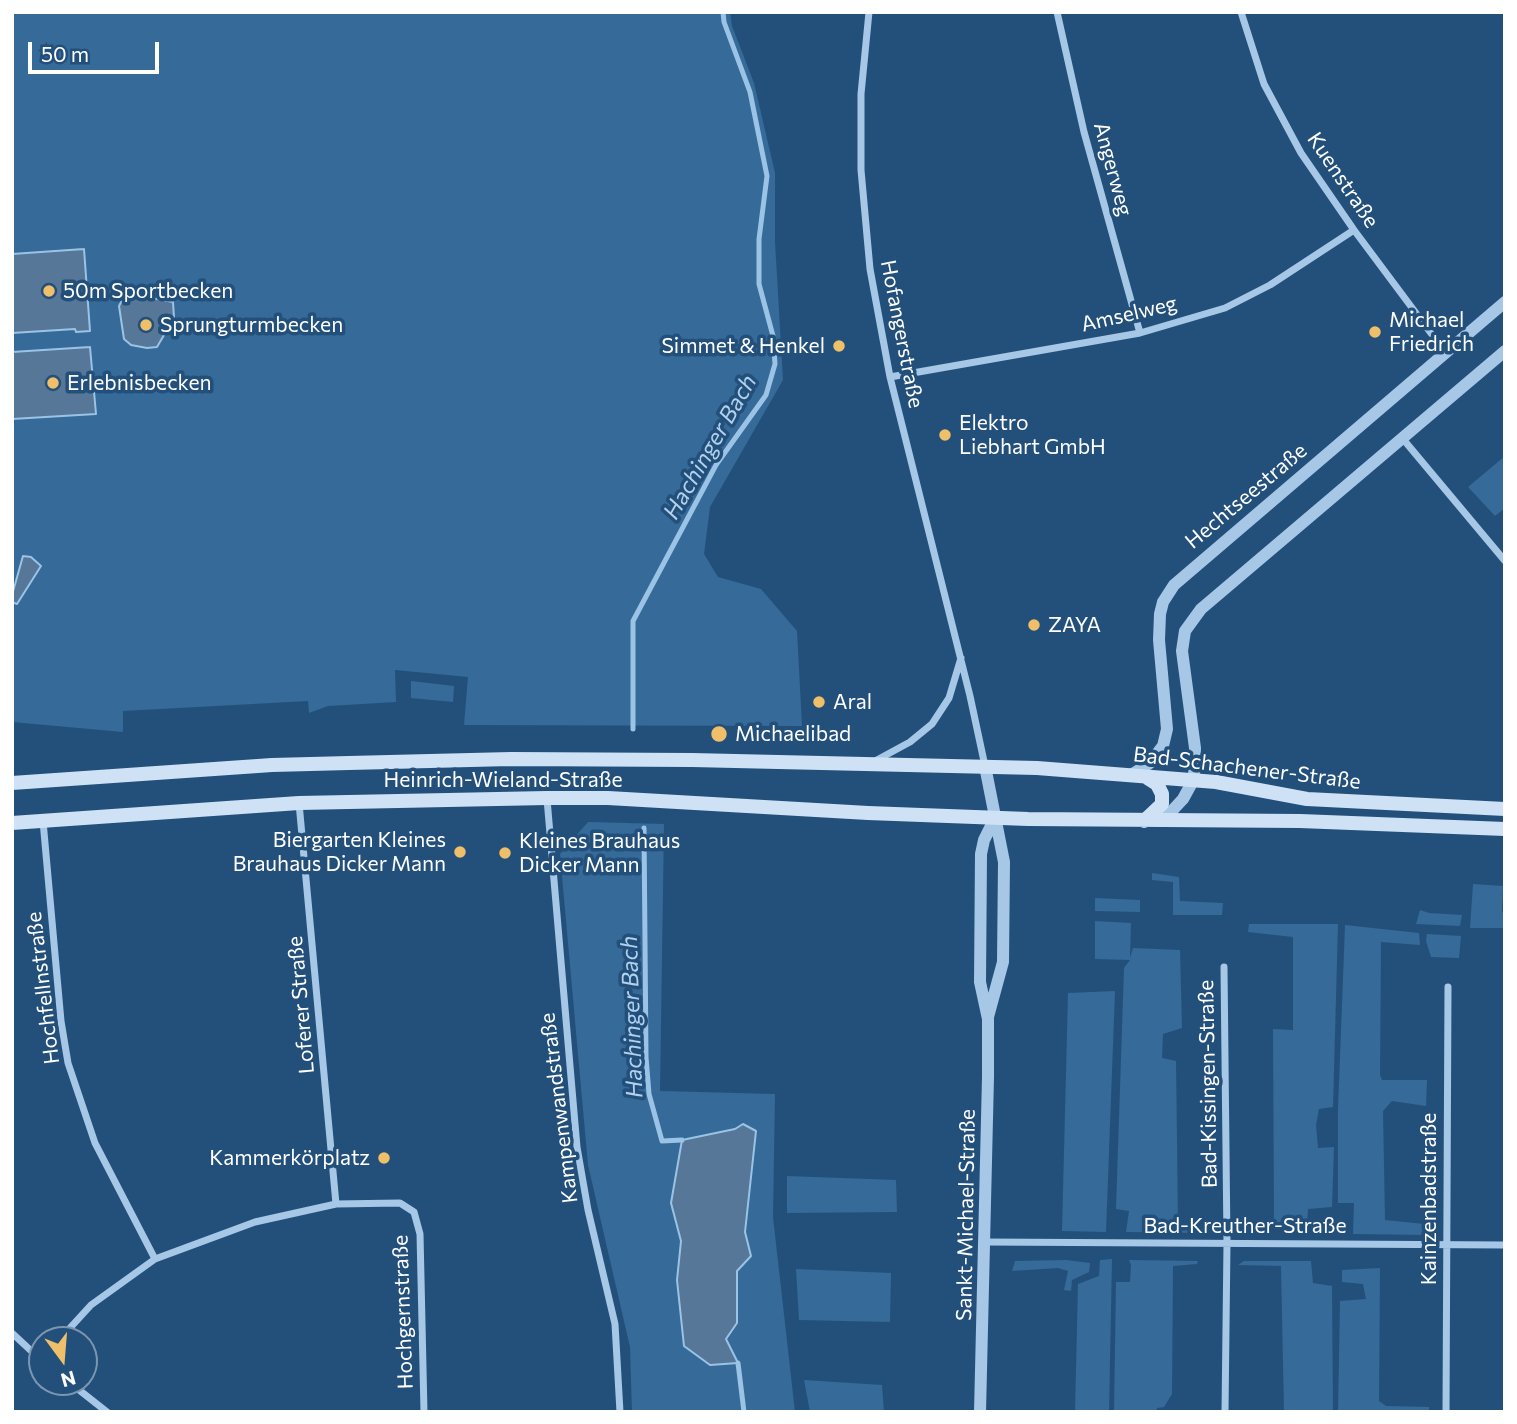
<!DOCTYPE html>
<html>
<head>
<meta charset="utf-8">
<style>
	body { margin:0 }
	#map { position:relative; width:1517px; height:1424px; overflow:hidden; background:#23507b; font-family:Commissioner,sans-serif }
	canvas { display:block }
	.frame { position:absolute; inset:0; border:14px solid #fff; pointer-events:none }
	.north { position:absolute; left:28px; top:1326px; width:70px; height:70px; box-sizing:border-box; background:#23507b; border:2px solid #7b96b0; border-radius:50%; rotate:164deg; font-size:19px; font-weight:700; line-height:28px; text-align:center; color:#fff }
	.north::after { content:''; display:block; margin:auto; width:24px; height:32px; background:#f0bf69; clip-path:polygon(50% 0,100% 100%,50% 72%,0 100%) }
	.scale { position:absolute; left:28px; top:42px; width:131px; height:32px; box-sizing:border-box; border:4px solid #fff; border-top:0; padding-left:9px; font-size:21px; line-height:24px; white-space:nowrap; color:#fff; -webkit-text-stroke:5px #23507b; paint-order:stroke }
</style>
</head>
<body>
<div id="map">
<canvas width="1517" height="1424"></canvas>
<div class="frame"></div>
<div class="north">N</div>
<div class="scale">50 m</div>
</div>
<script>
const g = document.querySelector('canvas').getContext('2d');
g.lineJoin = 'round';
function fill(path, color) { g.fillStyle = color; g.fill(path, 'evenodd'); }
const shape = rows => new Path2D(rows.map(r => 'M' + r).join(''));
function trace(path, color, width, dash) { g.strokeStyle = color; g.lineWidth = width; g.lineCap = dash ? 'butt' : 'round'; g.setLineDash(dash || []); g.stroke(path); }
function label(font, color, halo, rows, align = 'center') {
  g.font = font + ' Commissioner,sans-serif'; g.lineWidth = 7; g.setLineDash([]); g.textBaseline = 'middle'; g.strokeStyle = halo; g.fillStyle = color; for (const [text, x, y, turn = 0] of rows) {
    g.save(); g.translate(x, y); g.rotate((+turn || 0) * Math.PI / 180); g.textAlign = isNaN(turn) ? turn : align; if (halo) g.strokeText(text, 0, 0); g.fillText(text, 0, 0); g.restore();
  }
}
const green = shape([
	[12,12,730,12,732,26,754,83,775,173,775,242,783,380,710,507,704,554,718,577,761,589,797,631,802,726,464,725,468,677,395,670,396,702,328,706,309,713,308,701,123,711,123,732,12,722],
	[1505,456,1505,508,1495,516,1468,487],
	[411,681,454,686,453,702,411,698],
	[588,822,664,824,660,1091,775,1094,773,1217,795,1412,632,1412,630,1347,588,1165,560,854],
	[1152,873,1179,877,1180,901,1223,903,1222,915,1173,915,1173,882,1152,880],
	[1473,884,1503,886,1502,911,1505,917,1505,928,1470,928],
	[1095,898,1140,900,1140,912,1095,911],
	[1420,910,1429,913,1462,915,1460,926,1416,924],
	[1095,921,1131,923,1130,958,1133,948,1180,950,1182,1028,1163,1034,1162,1058,1176,1061,1178,1224,1213,1228,1205,1233,1126,1232,1129,1211,1116,1209,1124,968,1130,960,1095,959],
	[1249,924,1338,924,1333,1107,1319,1109,1316,1125,1318,1148,1334,1147,1332,1207,1308,1209,1307,1224,1274,1222,1273,1029,1293,1030,1293,937,1248,932],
	[1345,925,1419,933,1420,945,1381,942,1380,1075,1382,1080,1427,1080,1426,1106,1392,1101,1383,1111,1385,1220,1424,1224,1425,1235,1353,1234,1354,1203,1338,1203,1338,1110],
	[1427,934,1461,936,1459,958,1431,957,1426,941],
	[1115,991,1106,1232,1062,1231,1068,993],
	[787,1176,896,1180,897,1212,787,1213],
	[1112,1259,1109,1412,1075,1412,1078,1284,1099,1276,1100,1260],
	[1066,1260,1090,1263,1089,1272,1072,1280,1071,1291,1064,1290,1068,1271,1058,1268,1012,1271,1015,1261],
	[1129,1260,1198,1261,1197,1264,1173,1266,1172,1394,1164,1407,1157,1408,1156,1412,1114,1412,1116,1282,1130,1282,1131,1265],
	[1244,1261,1311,1261,1313,1283,1332,1286,1333,1412,1284,1412,1281,1266,1238,1265],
	[1380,1268,1379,1401,1386,1406,1429,1407,1429,1412,1338,1412,1340,1301,1366,1299,1363,1284,1342,1282,1342,1270],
	[796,1269,891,1273,890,1322,799,1320],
	[804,1380,882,1385,884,1412,810,1412]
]);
const water = shape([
	[84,249,90,331,76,332,75,329,12,333,12,254,84,249],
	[126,293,173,302,174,318,157,347,147,348,131,345,124,339,119,306,126,293],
	[90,347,96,414,12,419,12,352,90,347],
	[23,556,31,557,41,566,17,604,12,602,12,595,23,556],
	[743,1124,756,1131,745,1232,751,1256,737,1271,737,1323,726,1339,738,1363,710,1365,684,1346,677,1280,681,1241,671,1203,682,1140,735,1129,743,1124]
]);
const stream = shape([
	[633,729,633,621,716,465,766,395,775,364,773,336,759,284,759,239,767,176,750,92,724,22,723,12],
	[644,828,646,1057,649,1094,662,1141,682,1140],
	[738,1363,744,1412]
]);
const minor = shape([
	[869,12,861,94,861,170,870,269,890,377,970,696,985,766],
	[1057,12,1084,132,1140,333],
	[1241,12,1264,84,1301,153,1354,230,1445,352],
	[890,377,1140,333,1225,308,1270,285,1354,230],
	[1403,439,1505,561],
	[875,761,910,742,932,724,949,698,961,658],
	[547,799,577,1147,588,1210,615,1324,620,1412],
	[299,803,336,1204],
	[43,821,61,1021,68,1063,95,1143,155,1259],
	[1224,967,1227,1243,1225,1412],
	[985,1242,1505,1245],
	[12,1333,42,1361],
	[59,1340,91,1305,155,1259,255,1222,336,1204,400,1203,414,1212,420,1234,424,1412],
	[69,1382,107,1412],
	[1446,1412,1448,987]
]);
const tertiary = shape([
	[985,766,1004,862,1003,962,988,1017],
	[1131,775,1150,763,1163,746,1167,729,1159,640,1160,614,1163,602,1174,585,1505,302],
	[1155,818,1169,814,1183,799,1194,779,1195,748,1182,651,1185,631,1201,609,1505,351],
	[980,1412,988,1077,988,1019,980,982,981,854,984,840,995,818]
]);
const secondary = shape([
	[12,783,272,765,349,763,511,759,692,760,1037,768,1216,782,1307,799,1505,809],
	[1144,821,1162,804,1162,794,1157,784,1146,777],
	[12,823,299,803,547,798,608,798,868,813,1028,819,1300,821,1505,829]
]);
const markers = [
	[49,291,7,"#f0bf69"],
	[146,325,7,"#f0bf69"],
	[1375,332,7,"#f0bf69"],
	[839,346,7,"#f0bf69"],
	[53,383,7,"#f0bf69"],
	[945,435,7,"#f0bf69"],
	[1034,625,7,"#f0bf69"],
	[819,702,7,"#f0bf69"],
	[719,734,9,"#f0bf69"],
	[460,852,7,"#f0bf69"],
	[505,853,7,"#f0bf69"],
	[384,1158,7,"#f0bf69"]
];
const streetNames = [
	["Angerweg",1113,169,75],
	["Kuenstraße",1343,180,56],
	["Amselweg",1129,314,-13],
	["Hofangerstraße",902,334,79],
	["Hechtseestraße",1246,496,-40],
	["Bad-Schachener-Straße",1247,768,7],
	["Heinrich-Wieland-Straße",503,780],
	["Hochfellnstraße",43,988,-97],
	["Loferer Straße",301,1005,-95],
	["Bad-Kissingen-Straße",1208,1084,-91],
	["Kampenwandstraße",559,1108,-97],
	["Kainzenbadstraße",1429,1199,-90],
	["Sankt-Michael-Straße",966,1215,-89],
	["Bad-Kreuther-Straße",1245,1226],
	["Hochgernstraße",403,1312,-92]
];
const poiNames = [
	["50m Sportbecken",63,291],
	["Michael",1389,320],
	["Friedrich",1389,344],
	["Sprungturmbecken",160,325],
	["Simmet & Henkel",825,346,"right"],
	["Erlebnisbecken",67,383],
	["Elektro",959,423],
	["Liebhart GmbH",959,447],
	["ZAYA",1048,625],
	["Aral",833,702],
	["Michaelibad",735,734],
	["Biergarten Kleines",446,840,"right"],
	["Brauhaus Dicker Mann",446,864,"right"],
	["Kleines Brauhaus",519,841],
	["Dicker Mann",519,865],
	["Kammerkörplatz",370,1158,"right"]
];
const waterNames = [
	["Hachinger Bach",710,447,-60],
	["Hachinger Bach",632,1017,-92]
];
fill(green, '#366a99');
fill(water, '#567797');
trace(water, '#9ac3e6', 2);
trace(stream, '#9ac3e6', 5);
trace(minor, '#a6c7e5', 7);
trace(tertiary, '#a6c7e5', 12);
trace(secondary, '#cfe2f5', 14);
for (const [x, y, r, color] of markers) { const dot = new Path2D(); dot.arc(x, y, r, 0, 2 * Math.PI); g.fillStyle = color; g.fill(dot); trace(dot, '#23507b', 2.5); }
label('21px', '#fff', '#23507b', streetNames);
label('21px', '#fff', '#23507b', poiNames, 'left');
label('italic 23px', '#b1d1ed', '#23507b', waterNames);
</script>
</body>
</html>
